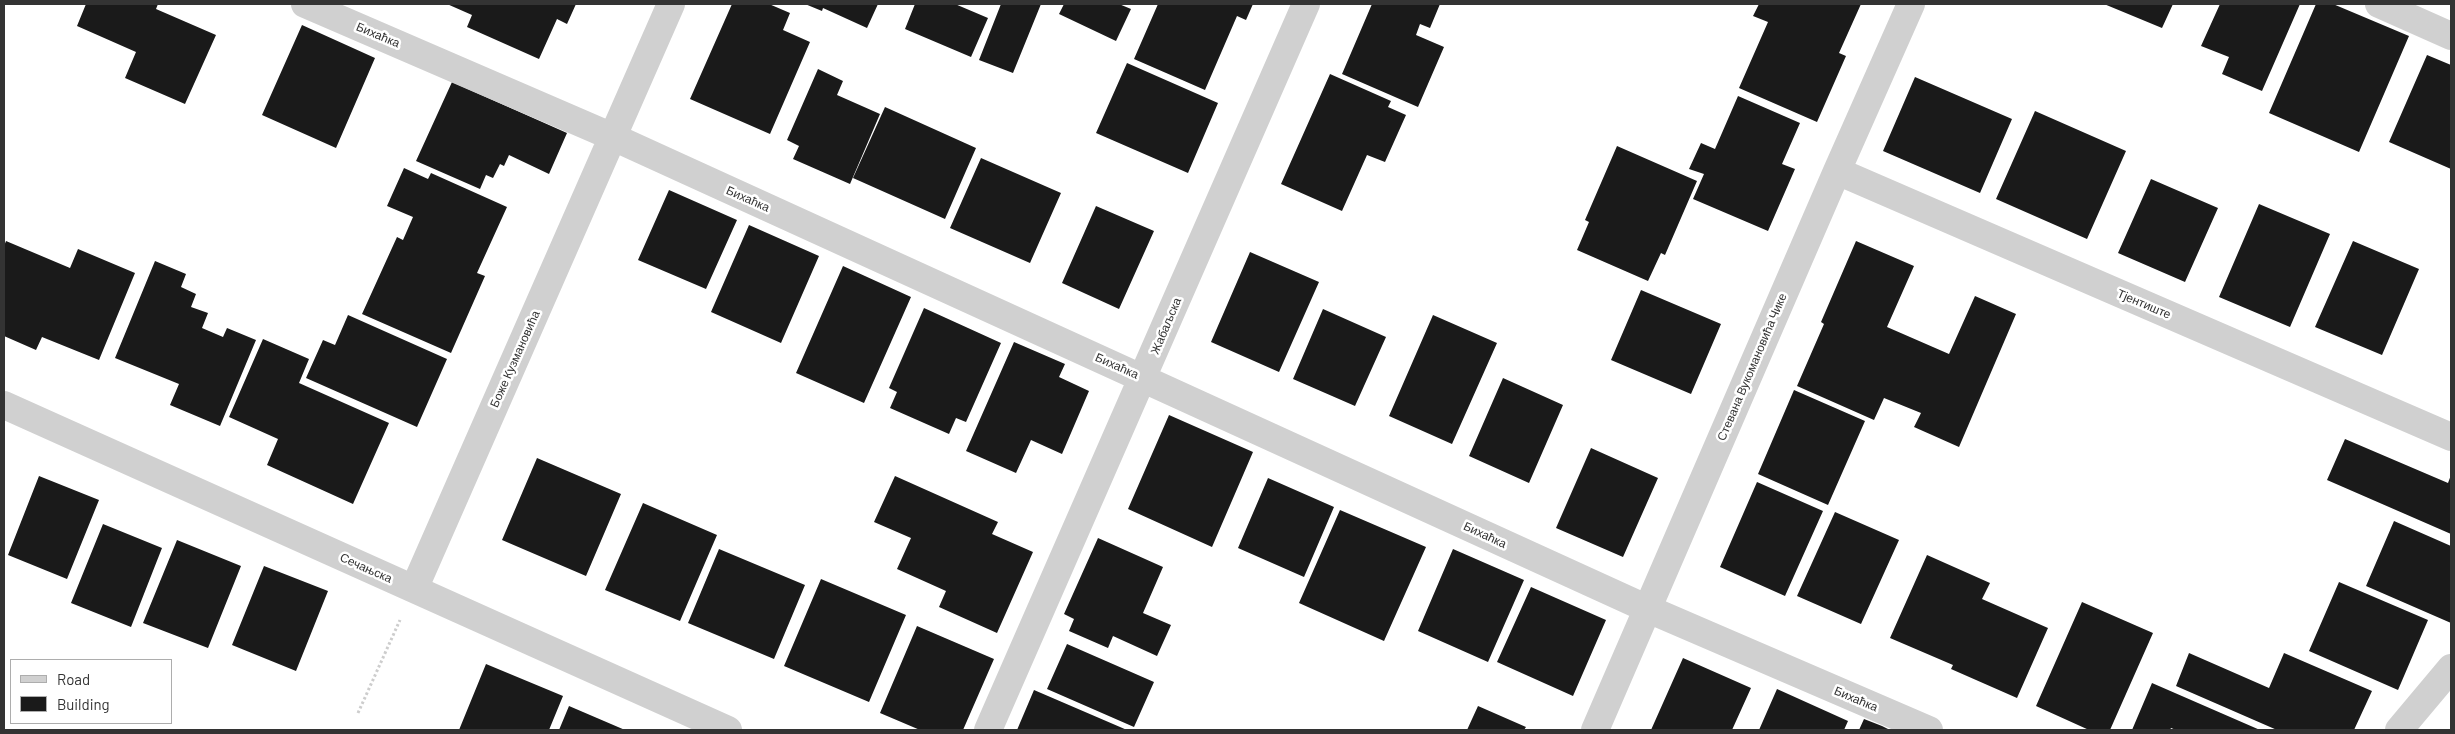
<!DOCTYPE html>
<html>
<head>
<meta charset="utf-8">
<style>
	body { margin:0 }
	#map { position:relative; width:2455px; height:734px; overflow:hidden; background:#fff; font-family:Barlow,sans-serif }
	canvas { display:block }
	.frame { position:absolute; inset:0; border:5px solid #333; pointer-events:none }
	.legend { position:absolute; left:10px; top:659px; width:162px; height:65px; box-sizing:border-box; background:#fff; border:1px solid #adadad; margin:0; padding:6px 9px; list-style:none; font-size:15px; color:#333 }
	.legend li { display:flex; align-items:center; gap:10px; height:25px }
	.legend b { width:25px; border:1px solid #adadad }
</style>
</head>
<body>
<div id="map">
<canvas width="2455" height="734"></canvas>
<div class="frame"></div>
<ul class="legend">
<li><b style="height:6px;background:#d0d0d0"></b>Road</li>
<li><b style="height:14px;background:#1a1a1a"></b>Building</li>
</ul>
</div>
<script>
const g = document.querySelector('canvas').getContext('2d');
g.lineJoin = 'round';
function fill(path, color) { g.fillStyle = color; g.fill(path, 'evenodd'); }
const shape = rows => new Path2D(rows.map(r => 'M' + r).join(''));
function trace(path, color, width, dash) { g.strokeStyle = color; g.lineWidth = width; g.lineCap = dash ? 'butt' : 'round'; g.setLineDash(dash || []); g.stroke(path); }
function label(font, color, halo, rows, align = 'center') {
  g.font = font + ' Barlow,sans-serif'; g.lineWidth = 5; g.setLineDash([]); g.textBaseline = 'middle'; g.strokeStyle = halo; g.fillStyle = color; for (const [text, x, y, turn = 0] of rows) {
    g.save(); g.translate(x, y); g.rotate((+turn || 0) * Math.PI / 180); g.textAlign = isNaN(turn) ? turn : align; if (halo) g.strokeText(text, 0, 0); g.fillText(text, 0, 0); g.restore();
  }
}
const building = shape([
	[86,4,158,4,156,9,216,35,185,104,125,78,136,52,77,26],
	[447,4,576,4,567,24,557,19,539,59,467,27,472,15],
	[732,4,769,4,790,13,783,30,810,42,770,134,690,99],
	[805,4,878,4,867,28,823,8,822,11],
	[915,4,955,4,988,18,971,57,905,29],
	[1001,4,1041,4,1013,73,979,60],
	[1064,4,1119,4,1131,9,1116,41,1059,14],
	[1158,4,1253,4,1246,20,1237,16,1205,90,1134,59],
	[1372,4,1440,4,1430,28,1420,24,1416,35,1444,47,1418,107,1342,74],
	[1759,4,1861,4,1839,53,1846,56,1817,122,1739,88,1768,22,1753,16],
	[2104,4,2173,4,2162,28],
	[2220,4,2300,4,2262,91,2222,74,2229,57,2201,46],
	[2316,4,2333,4,2409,36,2359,152,2269,113],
	[302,25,375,58,336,148,262,115],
	[2427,55,2451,65,2451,169,2389,142],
	[1127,63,1218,103,1188,173,1096,133],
	[818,69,843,81,837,95,880,114,850,184,793,159,799,146,787,140],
	[1330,74,1391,101,1388,107,1406,115,1385,162,1367,155,1342,211,1281,184],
	[1915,77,2012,119,1980,193,1883,151],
	[452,82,567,133,549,174,509,155,504,166,500,164,493,178,486,175,480,189,416,161],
	[1738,96,1800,123,1782,164,1795,169,1768,231,1693,199,1704,174,1689,169,1701,143,1715,149],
	[885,107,976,148,945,219,853,178],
	[2035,111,2126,151,2087,239,1996,199],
	[1617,146,1697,181,1665,255,1661,253,1648,281,1577,250,1589,222,1585,220],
	[981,158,1061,193,1030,263,950,228],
	[404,168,428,179,431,173,507,207,477,273,485,276,451,353,362,314,397,237,403,240,413,217,387,206],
	[2151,179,2218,208,2185,282,2118,253],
	[669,190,737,220,706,289,638,260],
	[2259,204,2330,234,2290,327,2219,297],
	[1096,206,1154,231,1119,309,1062,283],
	[749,225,819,256,781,343,711,312],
	[6,241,70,268,78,249,135,273,99,360,42,337,36,350,4,336,4,246],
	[1856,241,1914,266,1887,327,1949,354,1975,296,2016,314,1959,447,1914,427,1921,413,1884,398,1874,420,1797,386,1824,324,1821,322],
	[2353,241,2419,269,2382,355,2315,327],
	[1250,252,1319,282,1279,372,1211,342],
	[155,261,186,274,181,287,196,294,191,307,208,313,202,328,223,337,227,328,256,340,220,426,170,405,179,384,115,358],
	[843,266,911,297,864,403,796,373],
	[1641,290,1721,324,1691,394,1611,360],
	[924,308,1001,343,966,422,956,418,949,434,890,408,897,392,889,388],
	[1323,309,1386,337,1355,406,1293,379],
	[348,315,447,359,417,427,306,378,323,340,335,345],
	[1433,315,1497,343,1452,444,1389,416],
	[263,339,309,359,299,383,389,423,353,504,267,465,278,439,229,417],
	[1014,342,1065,364,1059,377,1089,391,1062,454,1031,440,1016,473,966,451],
	[1503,378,1563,405,1529,483,1469,456],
	[1794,390,1865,421,1828,505,1758,474],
	[1169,415,1253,452,1212,547,1128,509],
	[2345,439,2448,483,2451,475,2451,534,2327,480],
	[1591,448,1658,478,1623,557,1556,528],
	[537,458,621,494,586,576,502,540],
	[39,476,99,500,67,579,8,555],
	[895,476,998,522,992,534,1033,552,997,633,939,607,946,591,897,569,911,538,874,522],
	[1268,478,1334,507,1304,577,1238,548],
	[1757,482,1823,511,1785,596,1720,567],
	[643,503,717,535,680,621,605,590],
	[1340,510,1426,547,1384,641,1299,603],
	[1835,512,1899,540,1861,624,1797,596],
	[2394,521,2451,546,2451,623,2366,586],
	[103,524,162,548,131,627,71,603],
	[1098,538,1163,567,1143,613,1171,625,1157,656,1113,636,1108,648,1069,631,1074,619,1064,614],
	[177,540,241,566,208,648,143,623],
	[719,549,805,585,774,659,688,623],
	[1453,549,1524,580,1488,662,1418,631],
	[1927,555,1990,583,1982,599,2048,628,2017,698,1951,669,1953,665,1890,638],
	[264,566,328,591,296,671,232,645],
	[821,579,906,615,869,702,784,666],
	[2339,582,2428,620,2398,690,2309,651],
	[1531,587,1606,620,1573,696,1497,662],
	[2082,602,2153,633,2110,730,2089,730,2036,706],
	[917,626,994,659,963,730,920,730,880,713],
	[1067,644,1154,682,1134,727,1047,689],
	[2189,653,2269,688,2284,653,2372,691,2354,730,2277,730,2176,686],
	[1683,658,1751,688,1732,730,1651,730],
	[486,664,563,696,549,730,459,730],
	[2152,683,2260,730,2176,730,2171,728,2170,730,2132,730],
	[1777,689,1848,721,1844,730,1759,730],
	[1034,690,1127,730,1017,730],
	[569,706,625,730,559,730],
	[1478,706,1526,727,1524,730,1467,730],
	[1864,719,1882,726,1890,730,1859,730]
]);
const path = shape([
	[358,713,400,620]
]);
const minor = shape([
	[305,4,613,137,1648,609,1929,730],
	[2379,4,2451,36],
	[1837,171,2451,437],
	[4,405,728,730],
	[414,589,671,4],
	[988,730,1306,4],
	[1595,730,1837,171,1911,4],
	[2399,730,2451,668]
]);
const streetNames = [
	["Бихаћка",378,35,23],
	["Бихаћка",748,199,24],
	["Тјентиште",2144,304,23],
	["Жабаљска",1166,326,-67],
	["Боже Кузмановића",515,359,-66],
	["Бихаћка",1117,366,24],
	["Стевана Вукомановића Чике",1752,367,-67],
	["Бихаћка",1485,535,25],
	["Сечањска",366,568,24],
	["Бихаћка",1856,699,23]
];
fill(building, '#1a1a1a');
trace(path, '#cdcdcd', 3, [2.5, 2.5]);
trace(minor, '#d0d0d0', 28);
label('12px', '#333', '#fff', streetNames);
</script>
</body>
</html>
